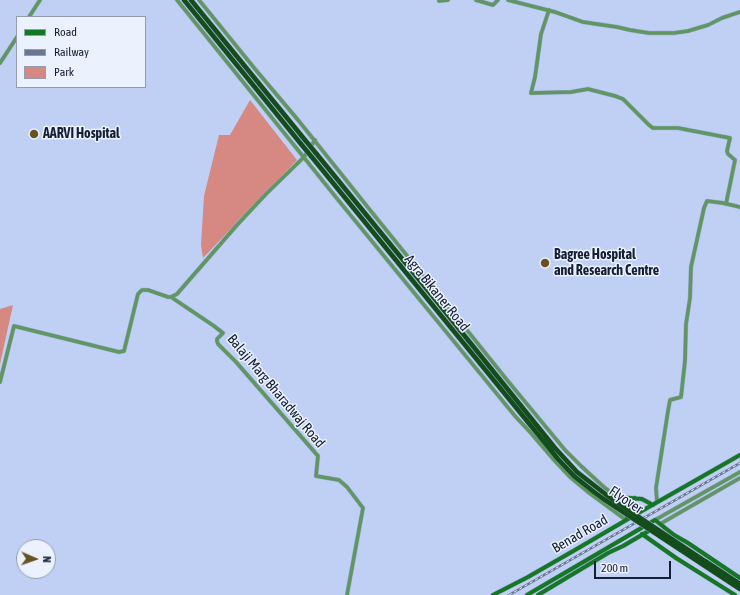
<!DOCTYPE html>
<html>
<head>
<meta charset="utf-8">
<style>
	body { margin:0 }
	#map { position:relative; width:740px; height:595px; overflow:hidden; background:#bfd0f4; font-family:"Asap Condensed",sans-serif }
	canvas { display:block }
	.legend { position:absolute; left:16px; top:16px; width:130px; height:72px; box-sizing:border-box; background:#ebf1fd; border:1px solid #959dad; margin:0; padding:5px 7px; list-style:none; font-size:12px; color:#141e34 }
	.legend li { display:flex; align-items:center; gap:8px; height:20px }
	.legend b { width:20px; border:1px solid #959dad }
	.north { position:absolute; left:16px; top:539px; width:40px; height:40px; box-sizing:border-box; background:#ebf1fd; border:1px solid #959dad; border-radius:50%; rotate:92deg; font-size:11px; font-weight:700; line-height:16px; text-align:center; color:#141e34 }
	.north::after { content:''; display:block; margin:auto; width:14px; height:18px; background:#685222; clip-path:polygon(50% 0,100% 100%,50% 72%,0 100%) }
	.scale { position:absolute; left:594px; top:561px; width:77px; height:18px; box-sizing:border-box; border:2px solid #141e34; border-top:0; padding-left:5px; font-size:12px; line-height:14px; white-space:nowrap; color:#141e34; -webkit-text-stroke:3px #ebf1fd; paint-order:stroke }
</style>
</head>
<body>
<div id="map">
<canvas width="740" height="595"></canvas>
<ul class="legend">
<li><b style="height:5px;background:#147726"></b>Road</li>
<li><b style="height:5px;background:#6a7794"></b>Railway</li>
<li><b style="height:11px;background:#d58982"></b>Park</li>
</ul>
<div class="north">N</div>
<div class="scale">200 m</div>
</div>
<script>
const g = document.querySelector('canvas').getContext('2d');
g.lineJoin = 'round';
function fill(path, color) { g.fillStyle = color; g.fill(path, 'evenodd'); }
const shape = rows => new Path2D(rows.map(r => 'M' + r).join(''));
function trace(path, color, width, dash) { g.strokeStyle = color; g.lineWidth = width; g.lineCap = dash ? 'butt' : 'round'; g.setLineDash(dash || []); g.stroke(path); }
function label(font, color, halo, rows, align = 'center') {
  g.font = font + ' "Asap Condensed",sans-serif'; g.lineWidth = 3; g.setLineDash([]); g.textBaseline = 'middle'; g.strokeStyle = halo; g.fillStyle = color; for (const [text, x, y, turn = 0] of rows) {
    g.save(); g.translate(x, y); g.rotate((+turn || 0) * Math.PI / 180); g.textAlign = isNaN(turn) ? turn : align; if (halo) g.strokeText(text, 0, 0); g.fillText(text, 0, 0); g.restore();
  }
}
const green = shape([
	[250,100,297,160,203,258,201,245,204,196,219,135,230,135],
	[13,305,0,364,0,309]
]);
const tertiary = shape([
	[177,0,339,201,515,416,530,432,555,461,570,477,588,492,626,520],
	[199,0,255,69,298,120,370,210,434,289,507,380,565,450,581,466,605,488,624,502,640,512],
	[439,0,439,1,448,0],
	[476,0,493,5,498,0],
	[508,0,555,12,583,22,617,27,630,30,649,33,674,33,688,31,708,25,722,18,740,12],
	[549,10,541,34,535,77,531,93,571,92,588,89,615,96,623,99,649,125,653,128,678,128,730,138,727,151,728,154,735,160,726,204],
	[29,17,40,0],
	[0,63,17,37],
	[171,297,214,326,223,333,217,339,217,341,218,344,236,362,318,456,316,476,339,480,347,487,363,508,347,595],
	[0,382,14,326,119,352,124,351,138,294,142,290,148,290,168,297,171,297,177,294,237,225,266,194,304,157,315,140],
	[657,502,656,488,668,411,670,400,681,397,685,361,686,324,690,298,691,267,704,208,707,201,723,203,740,207],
	[655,520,740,472],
	[660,524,740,478]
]);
const secondary = shape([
	[618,497,642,499,653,505],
	[627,518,630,506,635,498],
	[642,534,676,558,735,595],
	[493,595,528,577,575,550,640,512,740,455],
	[527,595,655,520,674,535,688,543,740,578],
	[538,595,608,553,623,546,652,529]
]);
const trunk = shape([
	[184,0,301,144],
	[191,0,305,140],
	[315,152,439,304,555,448,577,472,609,497],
	[311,156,558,459,574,476,594,492,605,500],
	[705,561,740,584],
	[702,564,740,589]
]);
const rail = shape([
	[509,595,740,463]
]);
const trunkBridge = shape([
	[305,140,315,152],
	[301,144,311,156],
	[609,497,705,561],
	[605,500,702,564]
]);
const markers = [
	[34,134,5,"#685222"],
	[545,263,5,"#685222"]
];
const poiNames = [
	["AARVI Hospital",43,134],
	["Bagree Hospital",554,255],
	["and Research Centre",554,271]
];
const streetNames = [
	["Agra Bikaner Road",437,293,51],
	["Balaji Marg Bharadwaj Road",276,391,50],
	["Flyover",626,500,34],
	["Benad Road",580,534,-30]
];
fill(green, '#d58982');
trace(tertiary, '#9dacce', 4.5);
trace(secondary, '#9dacce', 5);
trace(trunk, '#9dacce', 5.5);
trace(tertiary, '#5f9662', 3.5);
trace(secondary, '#147726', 4);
trace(trunk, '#144d1c', 4.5);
trace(rail, '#6a7794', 2.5);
trace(rail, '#ebf1fd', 1, [3]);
trace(trunkBridge, '#9dacce', 5.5, []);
trace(trunkBridge, '#144d1c', 4.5);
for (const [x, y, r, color] of markers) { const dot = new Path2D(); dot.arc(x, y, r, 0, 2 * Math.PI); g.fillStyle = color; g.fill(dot); trace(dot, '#ebf1fd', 1.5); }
label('bold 14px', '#141e34', '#ebf1fd', poiNames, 'left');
label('14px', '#141e34', '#ebf1fd', streetNames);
</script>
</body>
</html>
